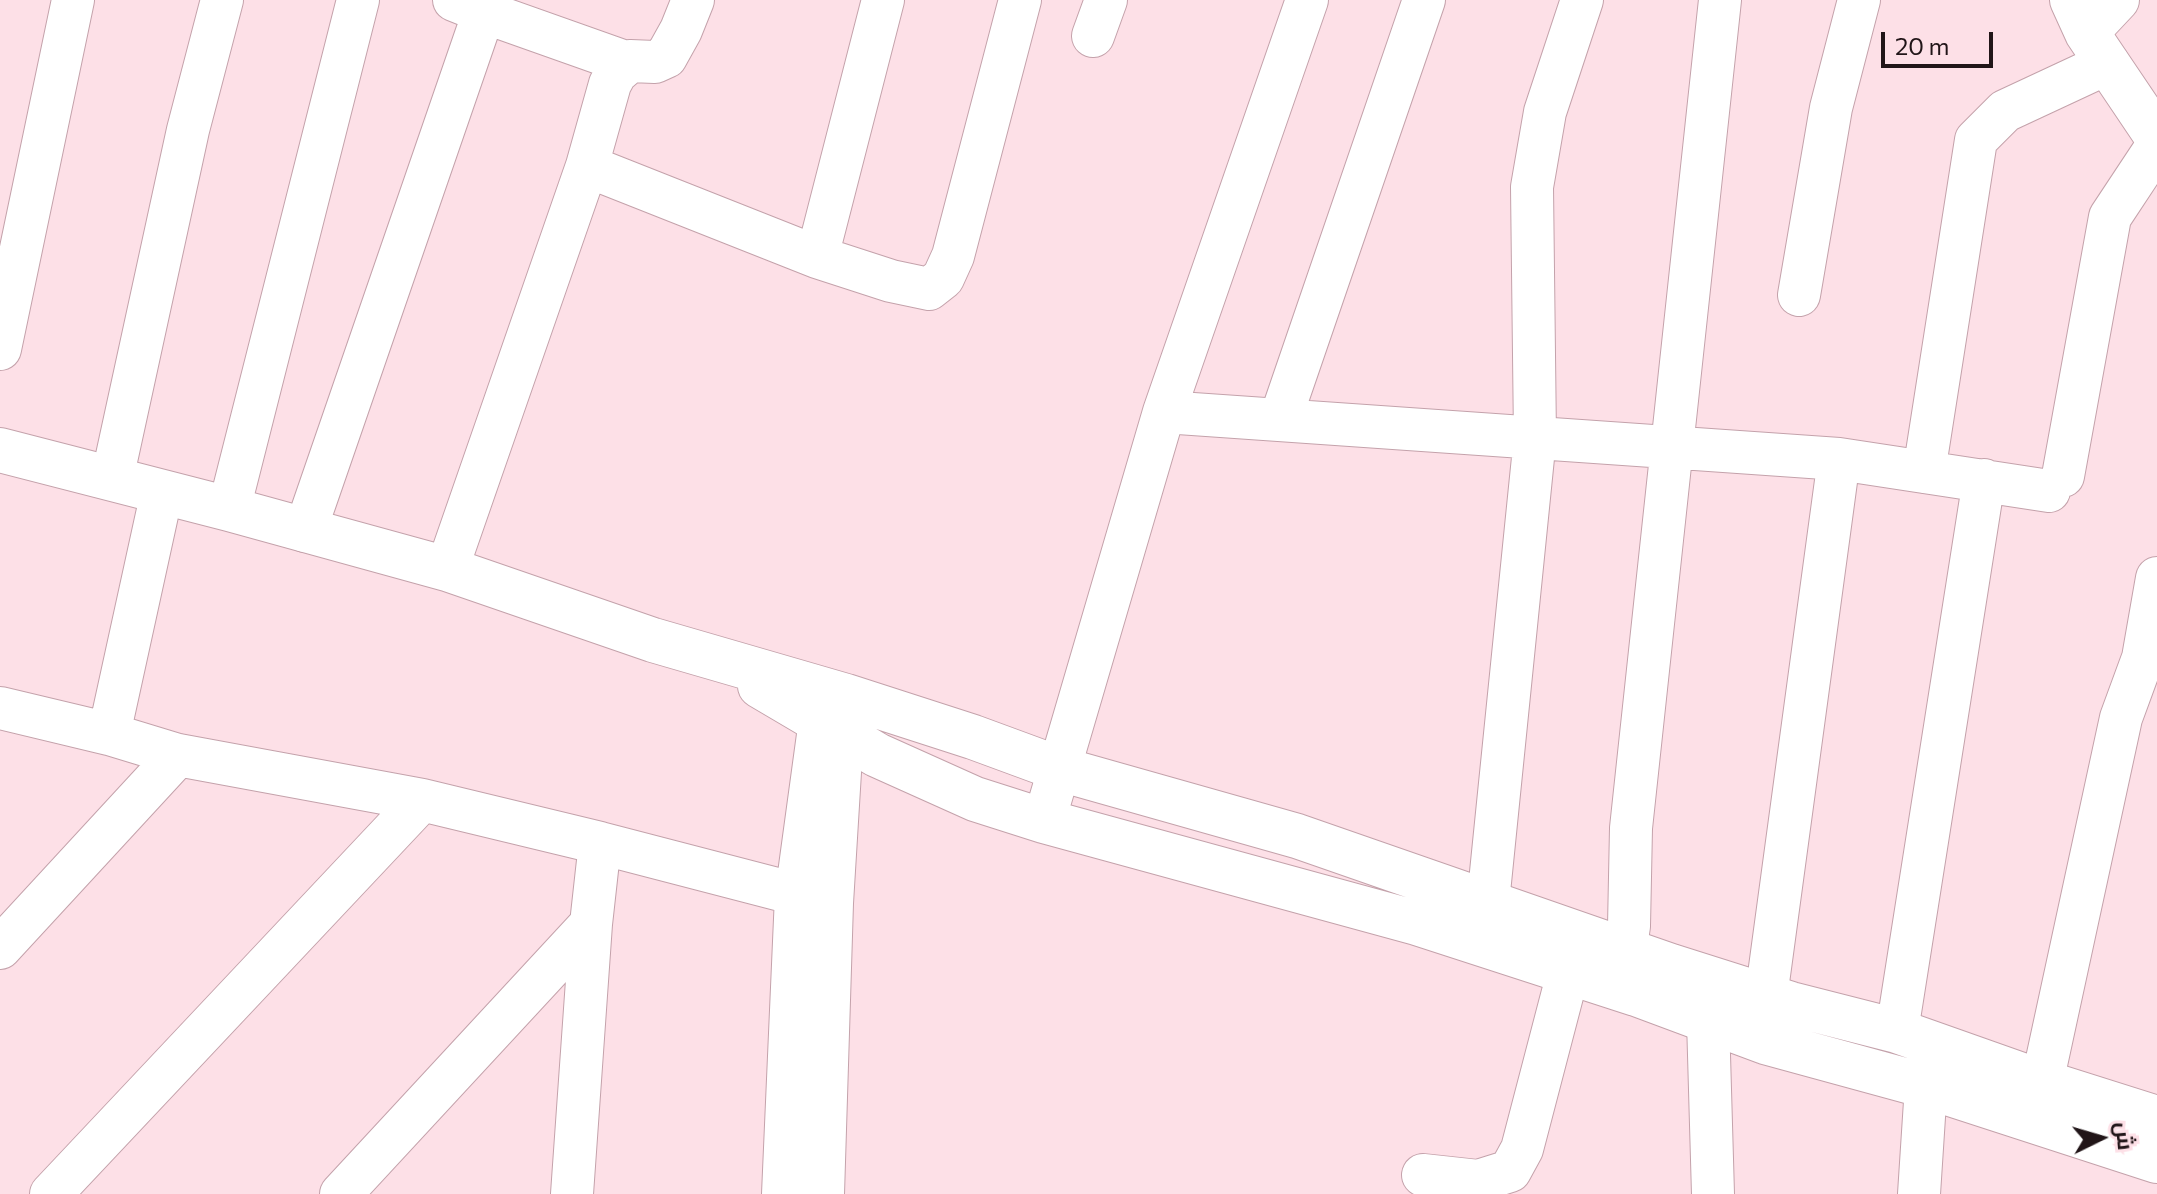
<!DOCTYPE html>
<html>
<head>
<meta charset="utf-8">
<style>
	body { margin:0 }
	#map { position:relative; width:2157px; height:1194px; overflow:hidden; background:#fde0e7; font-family:Commissioner,Cairo,sans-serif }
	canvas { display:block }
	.north { position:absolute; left:2061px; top:1098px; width:80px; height:80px; -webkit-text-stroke:6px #fde0e7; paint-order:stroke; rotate:85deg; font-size:22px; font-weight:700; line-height:32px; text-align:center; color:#211518 }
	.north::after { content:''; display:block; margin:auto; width:28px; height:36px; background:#211518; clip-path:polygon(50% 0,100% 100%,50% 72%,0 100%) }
	.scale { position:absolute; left:1881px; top:32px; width:112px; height:36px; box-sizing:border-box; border:4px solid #211518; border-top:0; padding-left:10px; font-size:24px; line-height:28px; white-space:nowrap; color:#211518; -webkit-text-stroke:6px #fde0e7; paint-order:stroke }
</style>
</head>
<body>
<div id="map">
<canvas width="2157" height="1194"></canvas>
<div class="north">ش</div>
<div class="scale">20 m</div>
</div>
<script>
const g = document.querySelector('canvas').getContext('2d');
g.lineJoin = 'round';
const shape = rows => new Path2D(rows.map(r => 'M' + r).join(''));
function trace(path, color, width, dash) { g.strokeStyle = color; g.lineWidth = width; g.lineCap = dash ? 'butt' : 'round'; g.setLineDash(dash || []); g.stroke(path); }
const minor = shape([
	[484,12,628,63],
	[2087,33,2118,0],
	[1093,36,1106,0],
	[587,166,610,84,616,73,630,61,655,62,666,57,681,30,693,0],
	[817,257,883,0],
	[1799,295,1831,108,1859,0],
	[0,349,73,0],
	[1164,412,1839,459,2049,491],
	[1280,420,1424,0],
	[1924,472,1976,140,2005,111,2108,63],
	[2063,476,2110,217,2157,146],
	[112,479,188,130,222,0],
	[229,509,358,0],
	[305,531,484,12,454,0],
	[447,569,587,166,817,257,891,281,929,289,943,278,953,256,1020,0],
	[0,708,109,734,162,492],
	[109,734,178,755,422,800,600,843,591,924,572,1194],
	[1044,821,1164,412,1307,0],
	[600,843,823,901],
	[1488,902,1535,438,1532,187,1545,112,1582,0],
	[0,948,178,755],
	[1620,985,1629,926,1631,828,1720,0],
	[1712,988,1708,1020,1713,1194],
	[1766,997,1839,459],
	[1897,1031,1984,480],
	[2035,1115,2121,718,2143,658,2157,578],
	[1423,1175,1478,1181,1510,1171,1522,1149,1568,973],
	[51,1194,422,800],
	[341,1194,591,924],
	[783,1194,796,896,824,691],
	[823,1194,832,903,840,772],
	[1919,1194,1926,1086]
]);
const tertiary = shape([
	[0,450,229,509,447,569,653,640,846,696,973,737,1060,769,1297,836,1671,966,1791,1004,1897,1031,2030,1078,2157,1118],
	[760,686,877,755,975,799,1044,821,1417,923,1636,994,1765,1042,1926,1086,2157,1161]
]);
const secondary = shape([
	[2072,0,2087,33,2157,137]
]);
trace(minor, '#c4a2ab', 44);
trace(tertiary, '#c4a2ab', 46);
trace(secondary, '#c4a2ab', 46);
trace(minor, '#fff', 42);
trace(tertiary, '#fff', 44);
trace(secondary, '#fff', 44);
</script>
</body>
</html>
